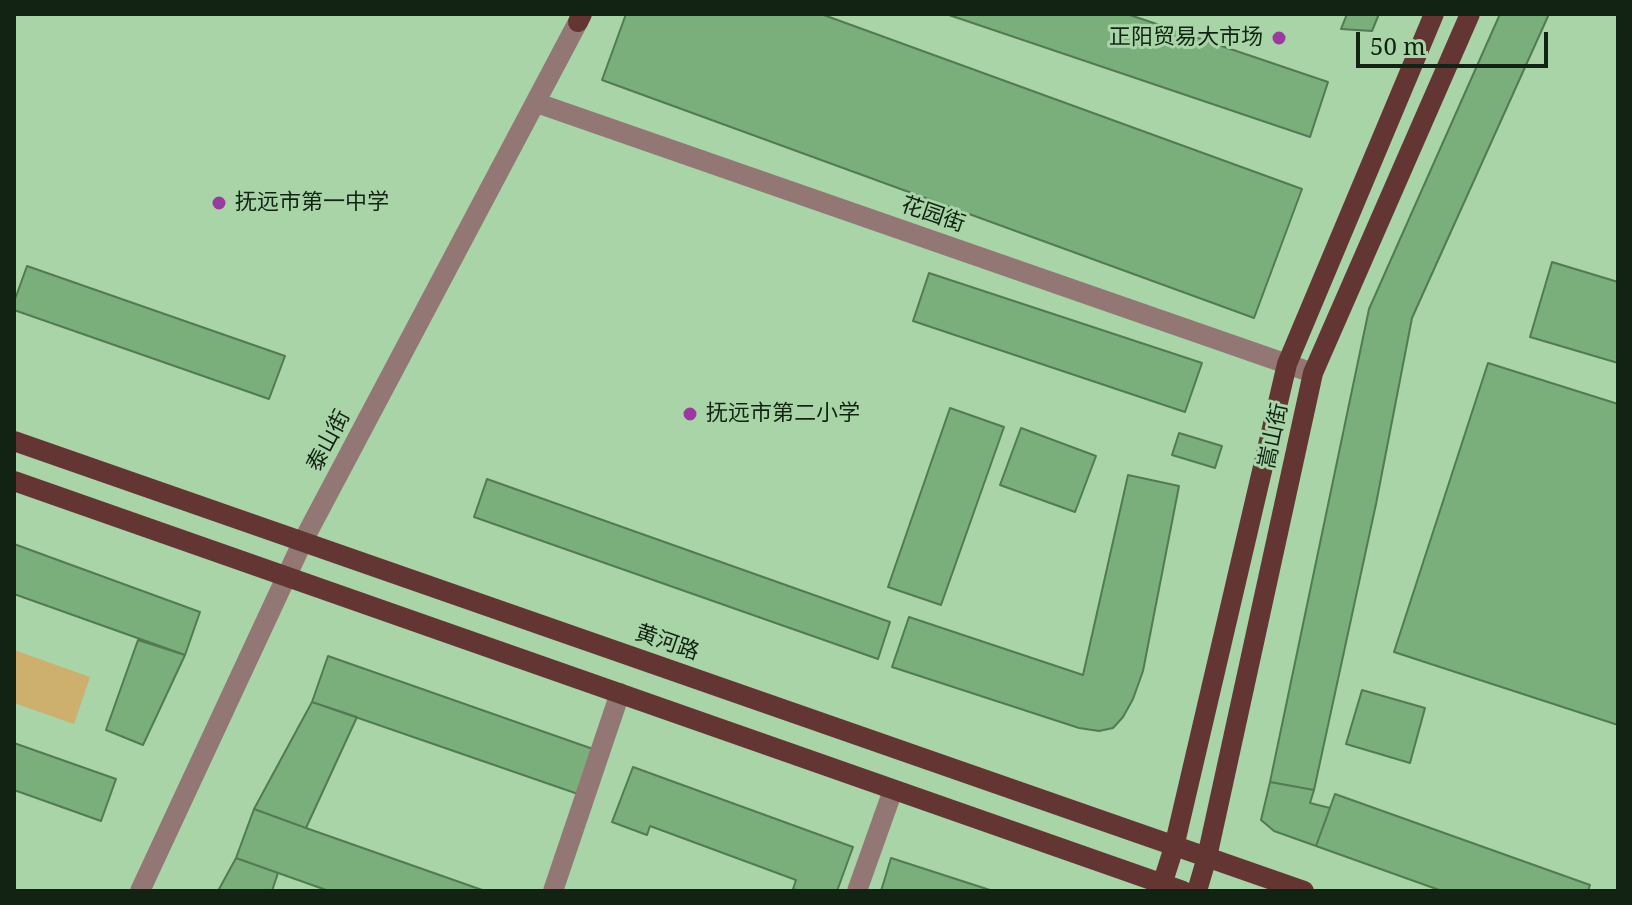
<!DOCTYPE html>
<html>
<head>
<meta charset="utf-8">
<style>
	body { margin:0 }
	#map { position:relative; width:1632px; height:905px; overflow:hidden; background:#a8d4a8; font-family:"Noto Serif",serif }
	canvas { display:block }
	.frame { position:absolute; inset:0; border:16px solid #122313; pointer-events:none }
	.scale { position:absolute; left:1356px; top:32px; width:192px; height:36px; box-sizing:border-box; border:4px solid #122313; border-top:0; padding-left:10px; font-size:24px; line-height:28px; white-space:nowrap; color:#122313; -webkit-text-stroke:6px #a8d4a8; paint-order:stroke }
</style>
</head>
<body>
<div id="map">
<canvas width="1632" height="905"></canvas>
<div class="frame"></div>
<div class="scale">50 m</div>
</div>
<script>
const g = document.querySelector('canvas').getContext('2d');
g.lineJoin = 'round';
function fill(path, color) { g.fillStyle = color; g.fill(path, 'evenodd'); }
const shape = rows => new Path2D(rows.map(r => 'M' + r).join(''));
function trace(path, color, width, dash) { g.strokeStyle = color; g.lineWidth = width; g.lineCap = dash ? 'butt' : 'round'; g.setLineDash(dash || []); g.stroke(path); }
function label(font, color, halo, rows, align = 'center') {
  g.font = font + ' "Noto Serif","Noto Sans SC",serif'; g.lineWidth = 6; g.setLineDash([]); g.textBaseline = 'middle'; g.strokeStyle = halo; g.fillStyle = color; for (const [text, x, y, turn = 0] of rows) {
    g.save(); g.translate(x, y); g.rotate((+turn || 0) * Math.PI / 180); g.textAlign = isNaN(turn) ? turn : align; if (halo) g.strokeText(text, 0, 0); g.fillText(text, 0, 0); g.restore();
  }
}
const green = shape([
	[14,650,90,677,74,724,14,703]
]);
const building = shape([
	[626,14,821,14,1302,189,1254,318,602,80,626,14],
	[1127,14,1328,82,1310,137,949,15,1127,14],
	[1347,14,1379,14,1372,31,1341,29,1347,14],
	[1500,14,1549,14,1412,318,1376,504,1314,790,1270,782,1369,309,1500,14],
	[1552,262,1618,282,1618,363,1530,337,1552,262],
	[27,266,285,356,269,399,14,310,14,302,27,266],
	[929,273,1202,363,1185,412,913,321,929,273],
	[1488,363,1618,404,1618,725,1394,652,1488,363],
	[950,408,1004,427,941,605,888,587,950,408],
	[1021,428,1096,456,1075,512,1000,485,1021,428],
	[1179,433,1222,446,1215,468,1172,455,1179,433],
	[1128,475,1179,486,1143,671,1133,699,1123,717,1113,728,1099,731,1079,728,892,667,909,617,1083,675,1128,475],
	[487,479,890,622,878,659,474,517,487,479],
	[14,544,200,612,185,655,14,594,14,544],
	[138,640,185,655,143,745,106,730,138,640],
	[328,656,593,749,578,794,312,702,328,656],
	[1362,690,1425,708,1410,763,1346,744,1362,690],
	[312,702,357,717,306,828,254,809,312,702],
	[14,743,116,779,101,821,14,790,14,743],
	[633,767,853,847,837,891,800,891,793,889,796,880,650,826,647,835,612,822,633,767],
	[1270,782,1314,790,1310,803,1330,808,1316,846,1274,831,1261,820,1270,782],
	[1335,794,1590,885,1588,891,1442,891,1316,846,1335,794],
	[254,809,306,828,485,891,329,891,236,858,254,809],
	[236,858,278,873,272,891,218,891,236,858],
	[891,858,993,891,881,891,891,858]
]);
const minor = shape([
	[537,103,1313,373],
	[140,891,303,541,578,22],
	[553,891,620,693],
	[857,891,893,790]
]);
const major = shape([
	[578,22,582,14],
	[14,441,1304,891],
	[14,481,1183,891],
	[1160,891,1174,847,1287,364,1434,14],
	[1197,891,1207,857,1313,373,1470,14]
]);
const markers = [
	[1279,38,8,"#9a3aa1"],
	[219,203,8,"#9a3aa1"],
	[690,414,8,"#9a3aa1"]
];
const poiNames = [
	["正阳贸易大市场",1263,38,"right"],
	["抚远市第一中学",235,203],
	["抚远市第二小学",706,414]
];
const streetNames = [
	["花园街",933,215,19],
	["嵩山街",1274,436,-78],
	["泰山街",329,441,-62],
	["黄河路",667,643,19]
];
fill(green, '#cdaf6e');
fill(building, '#7aae7b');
trace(building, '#527b53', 2);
trace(minor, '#937774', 20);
trace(major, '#643633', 20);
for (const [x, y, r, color] of markers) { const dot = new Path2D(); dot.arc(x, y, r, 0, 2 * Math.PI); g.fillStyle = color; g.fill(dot); trace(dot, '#a8d4a8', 3); }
label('22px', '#122313', '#a8d4a8', poiNames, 'left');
label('22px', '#122313', '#a8d4a8', streetNames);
</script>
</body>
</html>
